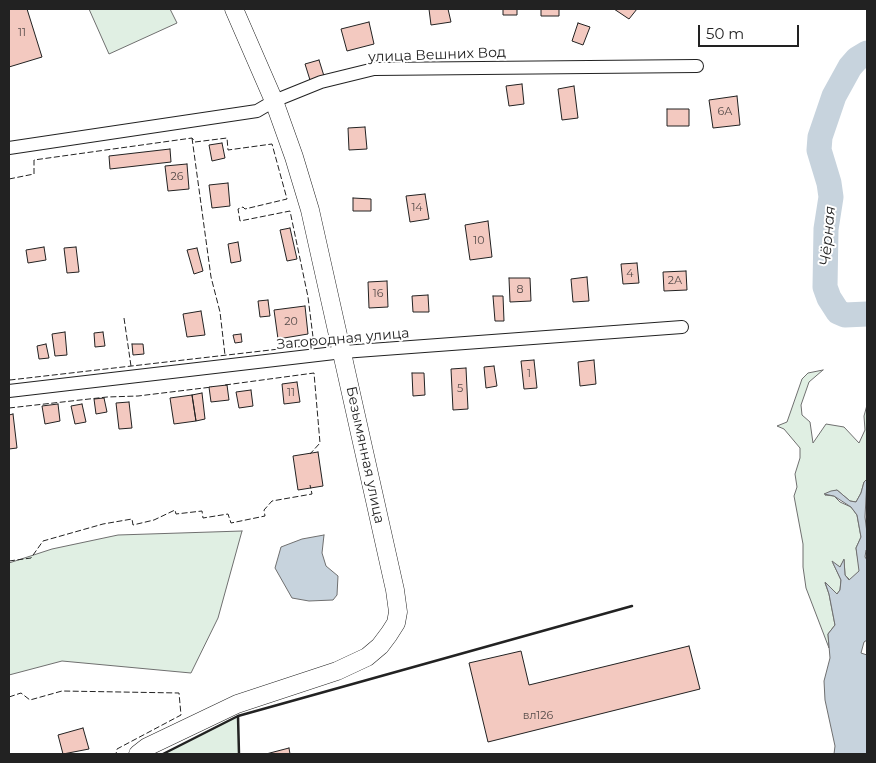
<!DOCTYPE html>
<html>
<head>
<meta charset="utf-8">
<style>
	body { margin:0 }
	#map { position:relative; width:876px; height:763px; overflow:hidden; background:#fff; font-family:Montserrat,sans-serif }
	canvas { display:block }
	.frame { position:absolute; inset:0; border:10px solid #222; pointer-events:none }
	.scale { position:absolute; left:698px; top:25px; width:101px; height:22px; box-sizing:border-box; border:2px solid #222; border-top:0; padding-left:6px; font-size:15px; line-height:18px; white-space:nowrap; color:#222; -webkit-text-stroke:4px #fff; paint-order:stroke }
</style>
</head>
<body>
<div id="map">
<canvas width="876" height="763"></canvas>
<div class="frame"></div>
<div class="scale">50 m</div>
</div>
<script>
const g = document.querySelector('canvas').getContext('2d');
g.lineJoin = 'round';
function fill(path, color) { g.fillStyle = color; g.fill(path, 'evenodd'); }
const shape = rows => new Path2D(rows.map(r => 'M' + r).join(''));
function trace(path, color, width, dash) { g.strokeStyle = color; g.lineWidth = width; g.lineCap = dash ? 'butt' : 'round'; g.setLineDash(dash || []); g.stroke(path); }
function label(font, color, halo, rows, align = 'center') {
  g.font = font + ' Montserrat,sans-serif'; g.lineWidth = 4; g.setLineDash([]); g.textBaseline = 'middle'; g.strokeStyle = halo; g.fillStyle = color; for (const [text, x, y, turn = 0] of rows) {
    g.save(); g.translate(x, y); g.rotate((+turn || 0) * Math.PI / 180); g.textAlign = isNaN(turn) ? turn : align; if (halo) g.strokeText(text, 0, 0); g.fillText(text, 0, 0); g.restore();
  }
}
const green = shape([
	[89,9,170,9,177,23,109,54,89,9],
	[823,370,809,382,801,405,802,415,810,422,813,443,826,424,844,427,859,443,865,430,864,416,867,405,867,479,864,482,861,493,856,502,850,501,837,490,825,495,834,496,840,502,851,507,857,515,861,537,856,548,860,571,850,580,845,575,844,560,840,567,833,563,841,580,840,590,837,594,825,583,829,594,835,625,828,634,829,648,806,588,803,567,803,544,794,496,797,487,795,474,800,458,800,448,784,429,777,426,787,422,802,379,808,373,823,370],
	[242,531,218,618,191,673,62,661,9,675,9,563,52,549,118,535,242,531],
	[238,716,239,754,163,754,238,716]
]);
const water = shape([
	[825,287,842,308,851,311,867,309,867,320,845,319,841,321,835,318,827,306,825,287],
	[867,479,865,517,867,533,867,549,866,550,865,557,867,560,867,640,864,642,861,653,867,655,867,754,834,754,835,746,825,700,824,681,830,658,828,634,835,625,829,594,825,582,837,594,840,590,841,580,832,561,840,567,844,559,845,575,849,580,859,571,856,548,861,537,857,515,851,507,834,496,824,494,831,491,837,490,850,501,856,502,861,493,864,482,867,479],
	[324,535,322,553,326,566,338,576,337,595,333,600,309,601,292,598,275,568,281,547,302,539,324,535]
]);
const river = shape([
	[867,53,857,59,850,67,834,96,820,137,819,150,829,183,831,197,826,229,825,287,829,298,838,312,845,315,867,314]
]);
const building = shape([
	[9,9,27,9,42,57,9,67,9,9],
	[429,9,448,9,451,22,431,25,429,9],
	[503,9,517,9,517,15,503,15,503,9],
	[541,9,559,9,559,16,541,16,541,9],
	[614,9,637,9,629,19,614,9],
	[369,22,374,44,347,51,341,29,369,22],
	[578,23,590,27,583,45,572,41,578,23],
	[319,60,324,76,310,80,305,64,319,60],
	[522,84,524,104,509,106,506,86,522,84],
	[574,86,578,118,562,120,558,89,574,86],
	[737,96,740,125,713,128,709,100,737,96],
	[667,109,689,109,689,126,667,126,667,109],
	[365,127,367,149,349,150,348,128,365,127],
	[222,143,225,158,212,161,209,145,222,143],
	[170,149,171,162,110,169,109,156,170,149],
	[187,164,189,189,168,191,165,166,187,164],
	[228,183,230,206,212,208,209,185,228,183],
	[425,194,429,219,410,222,406,196,425,194],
	[353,198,371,199,371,211,353,211,353,198],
	[488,221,492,257,470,260,465,225,488,221],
	[290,228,297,259,287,261,280,230,290,228],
	[238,242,241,261,231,263,228,244,238,242],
	[44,247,46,260,28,263,26,250,44,247],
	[76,247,79,272,67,273,64,248,76,247],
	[197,248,203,271,194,274,187,250,197,248],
	[637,263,639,283,623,284,621,264,637,263],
	[686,271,687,290,664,291,663,272,686,271],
	[587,277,589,301,573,302,571,279,587,277],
	[509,278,530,278,531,301,510,302,509,278],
	[387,281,388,307,369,308,368,282,387,281],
	[428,295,429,312,413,312,412,296,428,295],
	[493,296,503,296,504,321,495,321,493,296],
	[268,300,270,316,260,317,258,301,268,300],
	[305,306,308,334,278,339,274,310,305,306],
	[201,311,205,335,187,337,183,314,201,311],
	[65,332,67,355,55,356,52,334,65,332],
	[103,332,105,346,95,347,94,333,103,332],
	[241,334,242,342,235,343,233,335,241,334],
	[46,344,49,358,39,359,37,346,46,344],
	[132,344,143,344,144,354,133,355,132,344],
	[534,360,537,388,524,389,521,361,534,360],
	[594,360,596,384,580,386,578,362,594,360],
	[494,366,497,386,486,388,484,367,494,366],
	[466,368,468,409,453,410,451,369,466,368],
	[412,373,424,373,425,395,413,396,412,373],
	[297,382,300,402,284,404,282,384,297,382],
	[227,385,229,400,211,402,209,387,227,385],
	[251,390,253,406,239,408,236,392,251,390],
	[202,393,205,419,196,421,192,395,202,393],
	[192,395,196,421,174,424,170,398,192,395],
	[104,398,107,412,96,414,94,399,104,398],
	[129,402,132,428,119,429,116,403,129,402],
	[58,404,60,421,45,424,42,406,58,404],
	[82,404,86,422,75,424,71,406,82,404],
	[13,414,17,448,9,449,9,415,13,414],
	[318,452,323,486,298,490,293,456,318,452],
	[689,646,700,689,488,742,469,663,521,651,529,685,689,646],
	[83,728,89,749,63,754,58,735,83,728],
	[289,748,290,754,266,754,289,748]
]);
const street = shape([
	[9,148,257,111,274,101,321,82,374,69,697,66],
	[9,391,343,352,682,327]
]);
const secondary = shape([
	[138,754,147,747,237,704,337,671,367,657,380,646,389,634,396,623,398,612,395,590,310,210,294,157,274,101,234,9]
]);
const fence = shape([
	[192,138,211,277,220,312,225,355],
	[9,179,34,174,34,160,192,138,195,142,227,138,228,150,272,144,287,199,245,209,243,207,238,209,240,221,290,211,308,297,314,345,10,380,9,375],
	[124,318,131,366],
	[225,385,314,373,320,443,310,454],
	[9,408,107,397,138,396,212,387],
	[9,561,31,558,43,541,103,524,132,519,133,525,154,520,175,510,176,514,202,511,203,518,228,514,231,523,265,516,264,510,272,501,312,494,310,485],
	[9,697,21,693,30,700,62,691,179,693,181,715,117,749,116,754]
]);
const wall = shape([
	[238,716,239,754],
	[163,754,238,716,632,606]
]);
const numberNames = [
	["11",22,33],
	["6А",725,112],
	["26",177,177],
	["14",417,208],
	["10",479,241],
	["4",630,274],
	["2А",675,281],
	["8",520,290],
	["16",378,294],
	["20",291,322],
	["1",529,374],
	["5",460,389],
	["11",291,393],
	["вл126",538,716]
];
const streetNames = [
	["улица Вешних Вод",437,55,-2],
	["Загородная улица",343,339,-5],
	["Безымянная улица",365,455,78]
];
const waterNames = [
	["Чёрная",828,236,-85]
];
fill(green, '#e0efe3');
trace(green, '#6f6f6f', 1);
fill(water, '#c7d3dd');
trace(water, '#6f6f6f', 1);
trace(river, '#c7d3dd', 25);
fill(building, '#f3c9c0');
trace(building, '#222', 1);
trace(street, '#222', 14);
trace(secondary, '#222', 19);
trace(street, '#fff', 12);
trace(secondary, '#fff', 18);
trace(fence, '#222', 1, [6, 2.5]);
trace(wall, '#222', 2.5);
label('11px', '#564c4a', null, numberNames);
label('14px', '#222', '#fff', streetNames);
label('italic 15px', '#222', '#fff', waterNames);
</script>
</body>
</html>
